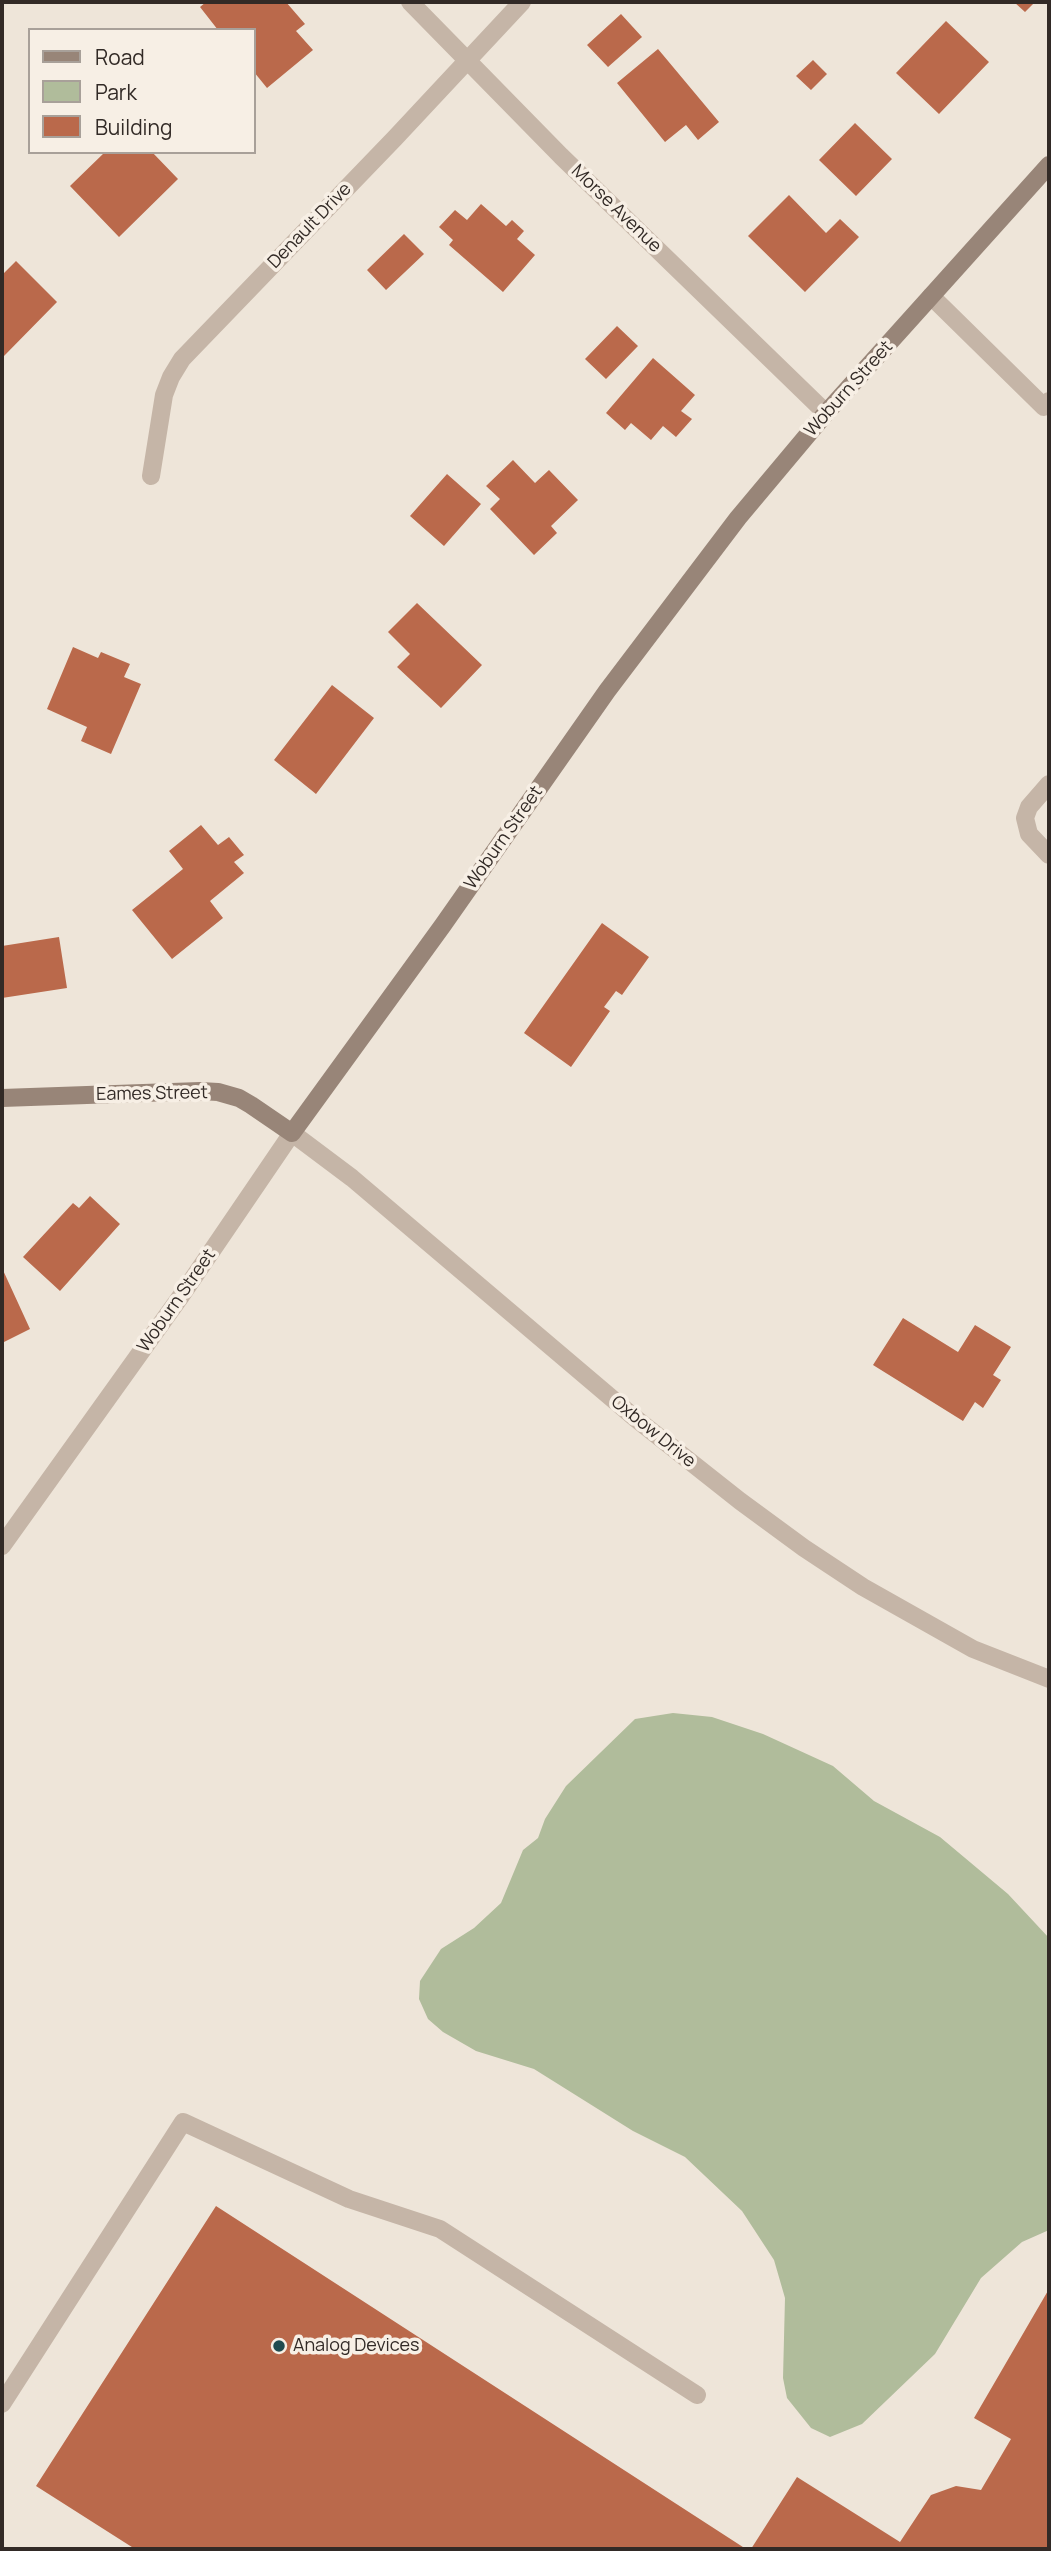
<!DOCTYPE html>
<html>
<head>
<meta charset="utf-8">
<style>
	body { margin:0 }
	#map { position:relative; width:1051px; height:2551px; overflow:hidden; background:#eee5d9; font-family:Manrope,sans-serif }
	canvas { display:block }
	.frame { position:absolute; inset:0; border:4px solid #322a26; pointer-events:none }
	.legend { position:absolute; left:28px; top:28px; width:228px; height:126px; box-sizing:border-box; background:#f7efe5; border:2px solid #a8a099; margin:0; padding:9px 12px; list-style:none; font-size:21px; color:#322a26 }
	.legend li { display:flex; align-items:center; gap:14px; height:35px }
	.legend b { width:35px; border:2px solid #a8a099 }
</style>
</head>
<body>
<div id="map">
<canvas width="1051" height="2551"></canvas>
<div class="frame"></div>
<ul class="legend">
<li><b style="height:9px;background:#988578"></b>Road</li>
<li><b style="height:19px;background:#b0bc9b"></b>Park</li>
<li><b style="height:19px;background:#ba694b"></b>Building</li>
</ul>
</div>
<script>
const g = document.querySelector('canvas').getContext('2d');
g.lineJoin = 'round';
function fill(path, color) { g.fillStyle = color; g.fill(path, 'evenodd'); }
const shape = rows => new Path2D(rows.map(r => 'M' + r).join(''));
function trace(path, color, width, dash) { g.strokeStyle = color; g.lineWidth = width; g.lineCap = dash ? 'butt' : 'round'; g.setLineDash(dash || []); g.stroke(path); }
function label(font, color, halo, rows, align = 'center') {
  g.font = font + ' Manrope,sans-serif'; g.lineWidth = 7; g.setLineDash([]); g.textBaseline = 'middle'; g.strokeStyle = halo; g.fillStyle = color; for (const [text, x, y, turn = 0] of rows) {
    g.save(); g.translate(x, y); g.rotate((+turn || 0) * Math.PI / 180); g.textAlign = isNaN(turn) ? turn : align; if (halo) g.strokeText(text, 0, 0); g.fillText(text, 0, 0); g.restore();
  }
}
const green = shape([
	[673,1713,712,1717,763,1734,833,1766,874,1801,940,1837,1008,1894,1049,1938,1049,2230,1022,2242,981,2278,935,2354,862,2424,830,2437,811,2428,787,2398,783,2378,785,2298,774,2260,742,2211,685,2157,633,2131,534,2069,476,2051,443,2032,428,2019,419,1999,420,1981,441,1949,474,1928,501,1903,523,1850,538,1838,545,1819,566,1786,635,1719]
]);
const building = shape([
	[206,2,286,2,305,24,296,31,313,50,267,88,254,72,254,30,218,30,200,7],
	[1014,2,1035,2,1025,12],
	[621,14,642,37,608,67,587,45],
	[946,21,989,62,939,114,896,73],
	[658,49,719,122,698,140,686,125,665,142,617,83],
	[813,60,827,74,811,90,796,76],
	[855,123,892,159,856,196,819,160],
	[105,152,152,152,178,179,119,237,70,186],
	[789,195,826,233,840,219,859,237,805,292,748,236],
	[481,204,506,226,512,220,524,231,517,239,535,255,503,292,449,245,453,240,439,227,455,210,467,220],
	[404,234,424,254,386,290,367,270],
	[16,261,57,302,4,356,2,354,2,275],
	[617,326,638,346,606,379,585,359],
	[653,358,695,395,681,411,692,419,676,437,663,426,651,440,631,423,625,430,606,413],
	[513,460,535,483,549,470,578,500,551,526,557,533,534,555,490,509,500,499,486,486],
	[447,474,481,504,444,546,410,516],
	[417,603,482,665,441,708,397,667,410,654,388,632],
	[73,647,98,658,101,652,130,664,124,677,141,684,111,754,81,741,87,727,47,709],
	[332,685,374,718,316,794,274,760],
	[201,825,218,845,229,837,244,855,234,862,244,873,210,901,223,918,172,959,132,910,183,869,169,851],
	[602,923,649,957,622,995,616,991,604,1007,610,1011,571,1067,524,1033],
	[59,937,67,988,2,998,2,946],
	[90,1196,120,1224,60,1291,23,1257,73,1203,79,1208],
	[2,1268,30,1329,2,1343],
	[903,1318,958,1352,975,1325,1011,1347,993,1375,1001,1380,983,1408,975,1402,963,1421,873,1365],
	[216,2206,746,2549,135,2549,36,2486],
	[1049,2289,1049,2549,751,2549,797,2477,900,2542,931,2495,956,2486,981,2490,1011,2439,974,2418]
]);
const service = shape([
	[931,296,1044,407,1049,401],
	[1049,784,1029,807,1025,818,1029,834,1049,855],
	[2,2404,183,2122,349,2199,440,2229,697,2395]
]);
const minor = shape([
	[410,2,561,156,826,413],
	[151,476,164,395,171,377,182,359,395,138,522,2],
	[292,1133,352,1178,635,1418,740,1501,804,1548,863,1587,973,1649,1049,1679]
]);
const tertiary = shape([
	[2,1546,181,1296,292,1133]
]);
const secondary = shape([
	[2,1098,200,1091,218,1092,239,1098,251,1105,292,1133,443,925,607,691,738,518,826,413,1049,165]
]);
const markers = [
	[279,2346,7,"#204b4f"]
];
const streetNames = [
	["Morse Avenue",616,209,44],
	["Denault Drive",310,226,-46],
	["Woburn Street",849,389,-48],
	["Woburn Street",504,838,-55],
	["Eames Street",152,1094,-1],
	["Woburn Street",177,1301,-55],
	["Oxbow Drive",653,1432,39]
];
const poiNames = [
	["Analog Devices",293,2346]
];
fill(green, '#b0bc9b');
fill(building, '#ba694b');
trace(service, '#c5b5a7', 18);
trace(minor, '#c5b5a7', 18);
trace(tertiary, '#c5b5a7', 18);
trace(secondary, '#988578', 18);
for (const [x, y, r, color] of markers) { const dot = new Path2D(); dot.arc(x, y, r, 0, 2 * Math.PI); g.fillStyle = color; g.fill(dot); trace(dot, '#f7efe5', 2.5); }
label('18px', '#322a26', '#f7efe5', streetNames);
label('18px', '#322a26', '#f7efe5', poiNames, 'left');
</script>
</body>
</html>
